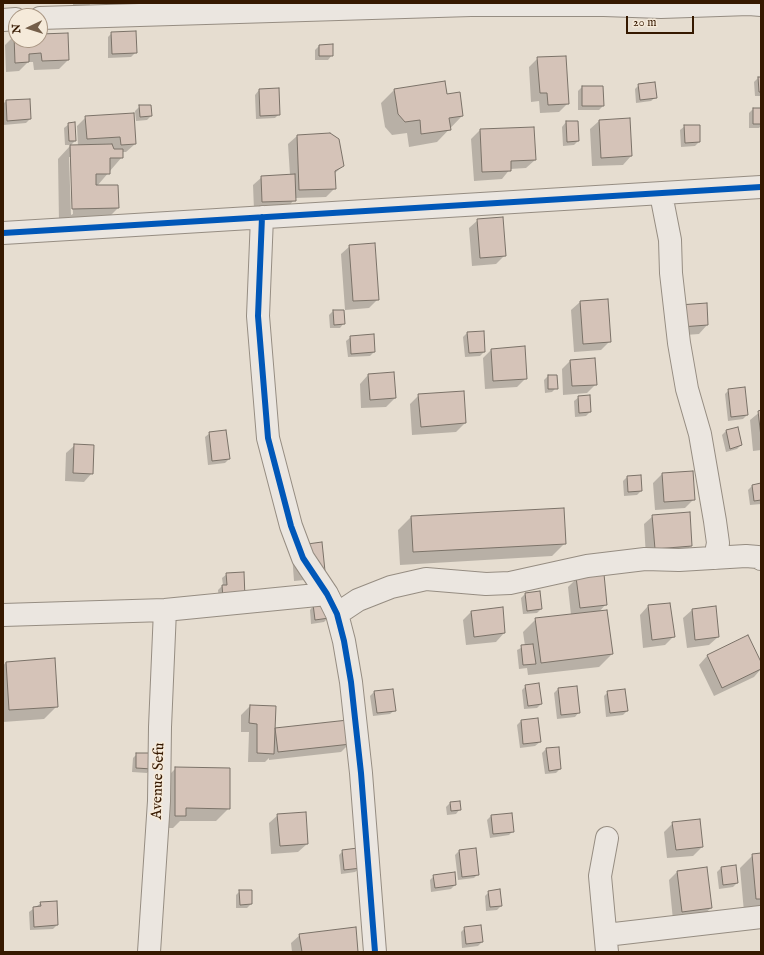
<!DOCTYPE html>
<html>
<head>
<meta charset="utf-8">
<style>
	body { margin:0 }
	#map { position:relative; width:764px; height:955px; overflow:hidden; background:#e6ddd0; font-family:"IM FELL English",serif }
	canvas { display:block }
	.frame { position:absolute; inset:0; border:4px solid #361900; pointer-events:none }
	.north { position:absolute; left:8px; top:8px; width:40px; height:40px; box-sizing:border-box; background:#f5eada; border:1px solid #a99683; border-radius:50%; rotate:266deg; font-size:11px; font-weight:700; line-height:16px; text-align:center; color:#361900 }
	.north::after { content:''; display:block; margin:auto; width:14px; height:18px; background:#745e49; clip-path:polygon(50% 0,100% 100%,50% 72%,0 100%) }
	.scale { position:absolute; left:626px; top:16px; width:68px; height:18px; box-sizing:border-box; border:2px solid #361900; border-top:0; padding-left:5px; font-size:12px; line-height:14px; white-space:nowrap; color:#361900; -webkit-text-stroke:3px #f5eada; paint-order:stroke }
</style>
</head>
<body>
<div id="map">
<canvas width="764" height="955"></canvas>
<div class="frame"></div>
<div class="north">N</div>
<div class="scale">20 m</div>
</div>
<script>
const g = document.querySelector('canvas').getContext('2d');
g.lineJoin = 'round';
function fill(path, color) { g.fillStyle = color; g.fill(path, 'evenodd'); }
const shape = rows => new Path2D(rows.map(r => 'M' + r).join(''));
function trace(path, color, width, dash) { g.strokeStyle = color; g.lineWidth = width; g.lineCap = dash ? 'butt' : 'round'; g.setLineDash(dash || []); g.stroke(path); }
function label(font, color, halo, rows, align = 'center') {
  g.font = font + ' "IM FELL English",serif'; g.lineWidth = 3.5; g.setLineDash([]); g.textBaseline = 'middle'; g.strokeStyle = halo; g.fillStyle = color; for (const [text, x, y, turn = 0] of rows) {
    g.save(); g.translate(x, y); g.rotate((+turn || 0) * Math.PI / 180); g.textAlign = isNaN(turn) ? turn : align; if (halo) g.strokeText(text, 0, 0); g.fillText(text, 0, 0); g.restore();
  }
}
const shadow = shape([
	[73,3,91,3,88,7,73,6],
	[140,3,154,3,153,4],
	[112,33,136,52,131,57,108,58,108,37],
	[40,35,68,60,59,69,34,70,33,62,28,62,19,71,6,72,5,45,14,36,16,36,16,40,40,40],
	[319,46,332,55,328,60,315,60,315,50],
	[538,58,568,103,559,112,540,113,539,101,531,102,529,67],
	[758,78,761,78,761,96,755,96,754,82],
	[639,85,656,97,651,101,636,103,635,89],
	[582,87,603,106,599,110,578,110,578,91],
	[278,89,279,114,275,118,256,119,255,95,259,90],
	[394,90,446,95,462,116,437,142,409,147,407,133,392,135,385,127,381,103],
	[6,101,30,119,26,123,3,125,3,104],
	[140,106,151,116,147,120,136,121,135,111],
	[753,109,761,109,761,126,759,128,749,128,749,113],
	[86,117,135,144,126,152,122,152,122,157,97,186,117,186,118,208,105,221,59,222,58,159,70,146,78,146,77,126],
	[69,157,71,157,73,214,71,215],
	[599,121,631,156,623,165,592,166,590,129],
	[566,122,578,141,574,145,563,146,562,127],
	[69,124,75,141,71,145,65,145,64,128],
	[685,126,699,142,695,146,681,147,680,130],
	[480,130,535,160,526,168,510,169,502,179,474,181,471,139],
	[297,136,343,166,334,174,335,188,326,197,295,198,287,209,254,210,253,185,262,177,290,175,288,144],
	[478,220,505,255,496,264,472,266,469,228],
	[350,246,378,299,369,308,345,310,341,254],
	[580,302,610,341,601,350,574,352,571,310],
	[706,304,707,325,699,334,672,336],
	[333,311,344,323,340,328,330,328,329,315],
	[467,333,484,352,480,356,465,357,463,337],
	[351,337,374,352,370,356,348,357,346,341],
	[492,349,526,378,517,387,485,389,483,358],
	[570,361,596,384,587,393,563,395,562,369],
	[368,375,395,398,386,407,361,408,360,384],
	[548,376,556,376,556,388,552,392,545,393,544,380],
	[729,390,747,415,743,419,728,421,725,394],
	[419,395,465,423,456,432,412,435,410,404],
	[579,397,590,412,586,416,575,417,574,401],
	[761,411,761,450,753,451,750,420],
	[737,428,741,445,737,449,726,452,722,435,726,431],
	[210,433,229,459,225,463,208,465,205,437],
	[75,445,92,473,84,482,65,481,66,453],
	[662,474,693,500,685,508,655,510,653,483],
	[627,477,641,491,637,495,624,496,623,481],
	[761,484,761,504,750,505,748,490,752,486],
	[653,516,691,546,682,554,646,557,644,524],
	[411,517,565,543,552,556,400,565,398,530],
	[292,554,315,579,294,581],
	[243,573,219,603,218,590,223,585,222,578,227,574],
	[577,578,606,604,599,612,612,654,599,667,528,675,527,668,519,669,517,650,525,646,523,632,536,619,571,615,568,587],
	[525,594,541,609,537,613,523,614,521,598],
	[314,605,328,618,324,622,311,624,310,610],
	[648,606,674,636,665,645,643,648,640,615],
	[715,607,718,637,709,645,687,648,683,618,692,610],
	[471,612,504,633,496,642,466,645,463,620],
	[748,637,761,665,761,669,754,677,714,696,699,665,707,656],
	[6,662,57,706,44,719,3,722,3,666],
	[526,686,541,704,537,708,524,709,522,690],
	[558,689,579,712,575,717,557,719,554,693],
	[374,692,395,710,390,714,373,716,370,696],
	[608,692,627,711,623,715,606,717,604,696],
	[250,706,274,730,347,721,350,743,341,752,269,760,269,758,265,762,248,762,249,732,241,732,241,715],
	[537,719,540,742,535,746,520,748,517,725,521,721],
	[546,749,560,769,556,773,545,774,542,753],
	[137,754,151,768,147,773,132,772,133,758],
	[176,768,229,808,216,821,180,821,173,828,162,828,163,781],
	[459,802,460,809,456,814,447,815,446,807,450,803],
	[278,815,307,844,298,852,271,854,269,823],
	[491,816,513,831,509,835,490,838,487,820],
	[673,823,702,847,693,856,667,858,664,832],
	[343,851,360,868,355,872,341,874,339,855],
	[459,851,478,874,474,878,458,880,455,855],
	[761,854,761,910,744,912,740,868,753,855],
	[721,868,737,883,733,887,719,889,717,872],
	[677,872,711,908,702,916,673,920,669,880],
	[434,876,455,885,451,889,431,892,430,880],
	[240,891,251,904,247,908,236,908,236,895],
	[489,892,501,906,497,910,486,911,485,896],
	[41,903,57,925,53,929,30,930,29,912],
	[465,928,482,942,478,946,462,948,461,932],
	[300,935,357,952,292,952,291,943]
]);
const building = shape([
	[136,31,137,53,112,54,111,32,136,31],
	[68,33,69,60,42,61,41,53,29,54,29,62,15,63,14,35,16,35,16,40,40,40,40,34,68,33],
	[333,44,333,56,319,56,319,45,333,44],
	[566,56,569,104,548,105,547,93,540,93,537,57,566,56],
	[758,77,761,77,761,92,759,92,758,77],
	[445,81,447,94,460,92,463,116,449,118,451,130,421,134,420,120,405,122,398,114,394,89,445,81],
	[655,82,657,98,640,100,638,84,655,82],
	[582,86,603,86,604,106,582,106,582,86],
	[279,88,280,115,260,116,259,89,279,88],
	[30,99,31,119,7,121,6,100,30,99],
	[139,105,151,105,152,116,140,117,139,105],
	[753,108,761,108,761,124,753,124,753,108],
	[134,113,136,144,121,145,120,137,87,139,85,116,134,113],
	[630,118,632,156,601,158,599,120,630,118],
	[566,121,578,121,579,141,567,142,566,121],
	[75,122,76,141,69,141,68,123,75,122],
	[684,125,700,125,700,142,685,143,684,125],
	[534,127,536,160,511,161,511,171,482,172,480,129,534,127],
	[330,133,339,139,344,166,335,171,336,189,299,190,297,135,330,133],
	[112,144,114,149,123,149,123,158,110,158,110,174,96,174,96,185,118,185,119,208,72,209,70,145,112,144],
	[295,174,296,201,262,202,261,176,295,174],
	[503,217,506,256,480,258,477,219,503,217],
	[375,243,379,300,353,301,349,245,375,243],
	[608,299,611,342,583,344,580,301,608,299],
	[707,303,708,325,681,327,679,305,707,303],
	[333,310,344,310,345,324,334,325,333,310],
	[484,331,485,352,469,353,467,332,484,331],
	[374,334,375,352,351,354,350,336,374,334],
	[525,346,527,379,493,381,491,349,525,346],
	[595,358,597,385,572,386,570,360,595,358],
	[394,372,396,398,370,400,368,374,394,372],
	[548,375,557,375,558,389,548,389,548,375],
	[745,387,748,415,731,417,728,389,745,387],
	[464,391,466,423,421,427,418,394,464,391],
	[590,395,591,412,579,413,578,396,590,395],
	[761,410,761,437,758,411,761,410],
	[738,427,742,445,730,449,726,430,738,427],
	[226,430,230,459,212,461,209,432,226,430],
	[74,444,94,445,93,474,73,473,74,444],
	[693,471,695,500,664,502,662,473,693,471],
	[641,475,642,491,628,492,627,476,641,475],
	[761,483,761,500,754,501,752,485,761,483],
	[564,508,566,544,413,552,411,516,564,508],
	[690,512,692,546,655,549,652,515,690,512],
	[322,542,325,571,303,573,300,545,322,542],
	[244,572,245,598,223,599,222,585,227,585,226,573,244,572],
	[604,574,607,605,580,608,576,577,604,574],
	[540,591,542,609,527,611,525,593,540,591],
	[327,603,329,618,315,620,313,604,327,603],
	[670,603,675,637,652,640,648,605,670,603],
	[716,606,719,637,695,640,692,609,716,606],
	[503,607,505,633,474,637,471,611,503,607],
	[607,610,613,654,541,663,535,618,607,610],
	[748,635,761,662,761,669,722,688,707,655,748,635],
	[533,644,536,664,523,665,521,645,533,644],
	[55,658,58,707,9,710,6,662,55,658],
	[539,683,542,704,528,706,525,685,539,683],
	[577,686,580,713,561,715,558,688,577,686],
	[393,689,396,711,377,713,374,691,393,689],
	[625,689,628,711,610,713,607,691,625,689],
	[250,705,276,706,274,754,257,753,257,724,249,723,250,705],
	[538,718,541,742,523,744,521,720,538,718],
	[348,720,351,744,278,752,275,728,348,720],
	[559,747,561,769,549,771,546,748,559,747],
	[136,753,152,753,152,769,136,768,136,753],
	[175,767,230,768,230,809,186,808,186,816,175,816,175,767],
	[460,801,461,810,451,811,450,802,460,801],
	[306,812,308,844,280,846,277,814,306,812],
	[512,813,514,832,493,834,491,815,512,813],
	[700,819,703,847,676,850,672,822,700,819],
	[358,848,361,868,344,870,342,850,358,848],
	[476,848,479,875,462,877,459,850,476,848],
	[761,853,761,899,756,899,752,854,761,853],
	[736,865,738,883,723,885,721,867,736,865],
	[707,867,712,908,682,912,677,871,707,867],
	[455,872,456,885,435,888,433,875,455,872],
	[500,889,502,906,490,907,488,891,500,889],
	[239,890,252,890,252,904,240,905,239,890],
	[57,901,58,925,34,927,33,907,41,906,40,902,57,901],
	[481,925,483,942,466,944,464,927,481,925],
	[356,927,358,952,302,952,299,934,356,927]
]);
const minor = shape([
	[40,18,471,5,604,5,661,7,749,4,761,5],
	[3,20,16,19],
	[661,194,670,240,671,273,679,343,687,389,700,434,715,521,718,543,715,558],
	[262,217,258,316,268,438,291,526,303,558,327,594,337,614,344,641,351,682,361,773,375,952],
	[3,233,761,187],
	[337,614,358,600,391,587,426,579,486,584,510,583,587,566,645,559,679,560,746,556,758,557,761,559],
	[3,615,165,610,327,594],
	[607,838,600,876,607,952],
	[606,935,761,917],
	[149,952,159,801,160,727,165,610]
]);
const cycleway = shape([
	[262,217,258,316,268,438,291,526,303,558,327,594,337,614,344,641,351,682,361,773,375,952],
	[3,233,761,187]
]);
const streetNames = [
	["Avenue Sefu",159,781,-88]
];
fill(shadow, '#0003');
fill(building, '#d5c3b8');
trace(building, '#7b7268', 1);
trace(minor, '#968d82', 24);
trace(minor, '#ebe6e0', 22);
trace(cycleway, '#0057b8', 6);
label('15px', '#361900', '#f5eada', streetNames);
</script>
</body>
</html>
